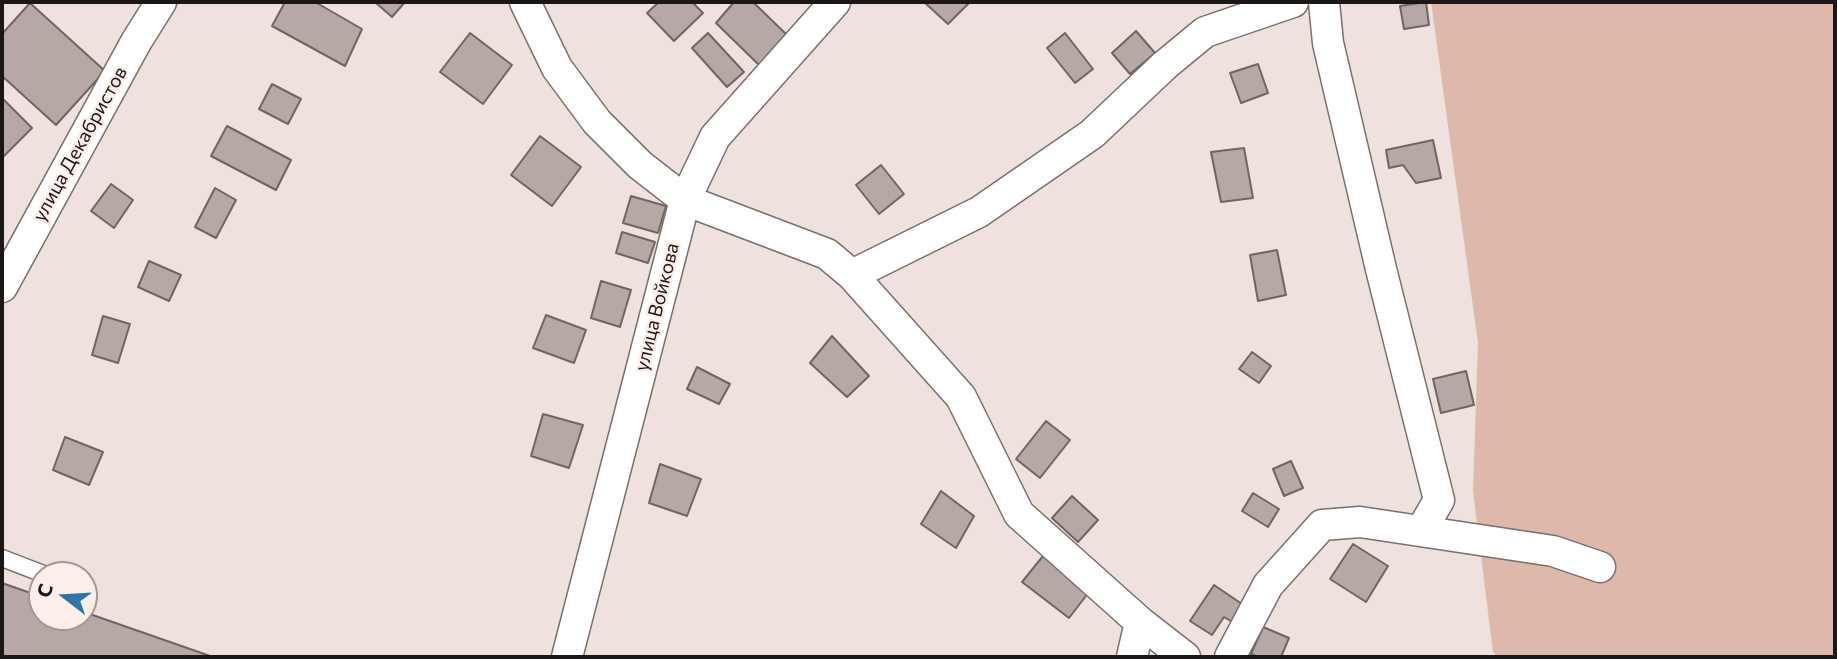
<!DOCTYPE html>
<html>
<head>
<meta charset="utf-8">
<style>
	body { margin:0 }
	#map { position:relative; width:1837px; height:659px; overflow:hidden; background:#efe1dd; font-family:Commissioner,sans-serif }
	canvas { display:block }
	.frame { position:absolute; inset:0; border:4px solid #1c1716; pointer-events:none }
	.north { position:absolute; left:28px; top:561px; width:70px; height:70px; box-sizing:border-box; background:#fcefea; border:2px solid #a29995; border-radius:50%; rotate:287deg; font-size:19px; font-weight:700; line-height:28px; text-align:center; color:#1c1716 }
	.north::after { content:''; display:block; margin:auto; width:24px; height:32px; background:#3174aa; clip-path:polygon(50% 0,100% 100%,50% 72%,0 100%) }
</style>
</head>
<body>
<div id="map">
<canvas width="1837" height="659"></canvas>
<div class="frame"></div>
<div class="north">С</div>
</div>
<script>
const g = document.querySelector('canvas').getContext('2d');
g.lineJoin = 'round';
function fill(path, color) { g.fillStyle = color; g.fill(path, 'evenodd'); }
const shape = rows => new Path2D(rows.map(r => 'M' + r).join(''));
function trace(path, color, width, dash) { g.strokeStyle = color; g.lineWidth = width; g.lineCap = dash ? 'butt' : 'round'; g.setLineDash(dash || []); g.stroke(path); }
function label(font, color, halo, rows, align = 'center') {
  g.font = font + ' Commissioner,sans-serif'; g.lineWidth = 5; g.setLineDash([]); g.textBaseline = 'middle'; g.strokeStyle = halo; g.fillStyle = color; for (const [text, x, y, turn = 0] of rows) {
    g.save(); g.translate(x, y); g.rotate((+turn || 0) * Math.PI / 180); g.textAlign = isNaN(turn) ? turn : align; if (halo) g.strokeText(text, 0, 0); g.fillText(text, 0, 0); g.restore();
  }
}
const green = shape([
	[1431,2,1835,2,1835,657,1498,657,1493,652,1473,491,1478,343]
]);
const building = shape([
	[285,2,315,2,362,29,345,66,272,26,285,2],
	[375,2,405,2,392,17,375,2],
	[659,2,692,2,703,13,674,41,647,13,659,2],
	[734,2,753,2,787,35,759,65,716,23,734,2],
	[924,2,970,2,948,24,924,2],
	[1426,2,1429,25,1404,29,1400,6,1426,2],
	[30,3,105,71,56,125,2,76,2,34,30,3],
	[1136,31,1155,53,1130,74,1112,53,1136,31],
	[470,33,512,65,483,104,440,72,470,33],
	[708,33,744,72,727,87,692,48,708,33],
	[1065,33,1093,69,1075,83,1047,48,1065,33],
	[1258,64,1268,93,1241,103,1230,73,1258,64],
	[272,84,301,99,288,124,259,109,272,84],
	[4,100,32,128,2,158,2,102,4,100],
	[227,126,291,160,276,190,211,156,227,126],
	[540,136,581,167,552,206,511,175,540,136],
	[1433,140,1441,178,1416,183,1403,165,1389,168,1386,150,1433,140],
	[1244,148,1253,198,1221,202,1211,152,1244,148],
	[881,165,904,194,879,214,856,185,881,165],
	[111,184,133,200,114,228,91,211,111,184],
	[215,188,236,200,216,238,195,227,215,188],
	[631,196,666,206,658,233,623,223,631,196],
	[622,232,655,242,648,263,616,253,622,232],
	[1277,250,1286,295,1258,301,1250,255,1277,250],
	[149,261,181,275,169,301,138,287,149,261],
	[601,281,631,290,620,327,591,318,601,281],
	[546,315,586,330,574,363,533,348,546,315],
	[103,316,130,324,118,363,92,355,103,316],
	[832,336,869,376,847,397,810,363,832,336],
	[1252,352,1271,366,1259,383,1239,369,1252,352],
	[697,367,730,384,719,404,687,389,697,367],
	[1466,371,1474,405,1441,413,1433,379,1466,371],
	[543,414,583,425,569,468,531,456,543,414],
	[1046,421,1070,440,1040,478,1016,459,1046,421],
	[65,437,103,452,89,485,53,470,65,437],
	[1291,461,1303,488,1284,496,1273,469,1291,461],
	[660,464,701,479,687,516,649,503,660,464],
	[941,491,974,516,956,548,921,524,941,491],
	[1253,493,1279,509,1268,527,1242,511,1253,493],
	[1072,496,1098,520,1078,542,1052,518,1072,496],
	[1353,544,1388,566,1366,602,1330,579,1353,544],
	[1043,556,1089,592,1069,618,1022,582,1043,556],
	[2,583,42,597,42,617,84,617,84,612,213,657,2,657,2,583],
	[1214,585,1245,606,1234,623,1224,617,1212,635,1190,621,1214,585],
	[1263,627,1289,638,1281,657,1258,657,1251,654,1263,627]
]);
const service = shape([
	[2,558,46,575]
]);
const minor = shape([
	[525,2,557,68,597,122,640,165,685,200,827,254,852,275,961,397,1019,514,1140,622,1132,657],
	[1324,2,1328,43,1381,269,1439,500,1421,531],
	[852,275,979,212,1092,134,1165,65,1205,32,1293,2],
	[2,287,136,42,161,2],
	[1140,622,1185,657],
	[567,657,685,200,715,137,835,2],
	[1230,657,1268,585,1322,525,1360,522,1553,551,1600,567]
]);
const streetNames = [
	["улица Декабристов",80,144,-61],
	["улица Войкова",657,307,-76]
];
fill(green, '#deb8aa');
fill(building, '#b6a9a5');
trace(building, '#706561', 2);
trace(service, '#7b6f6b', 19);
trace(minor, '#7b6f6b', 33);
trace(service, '#fff', 16);
trace(minor, '#fff', 30);
label('19px', '#1c1716', '#fcefea', streetNames);
</script>
</body>
</html>
